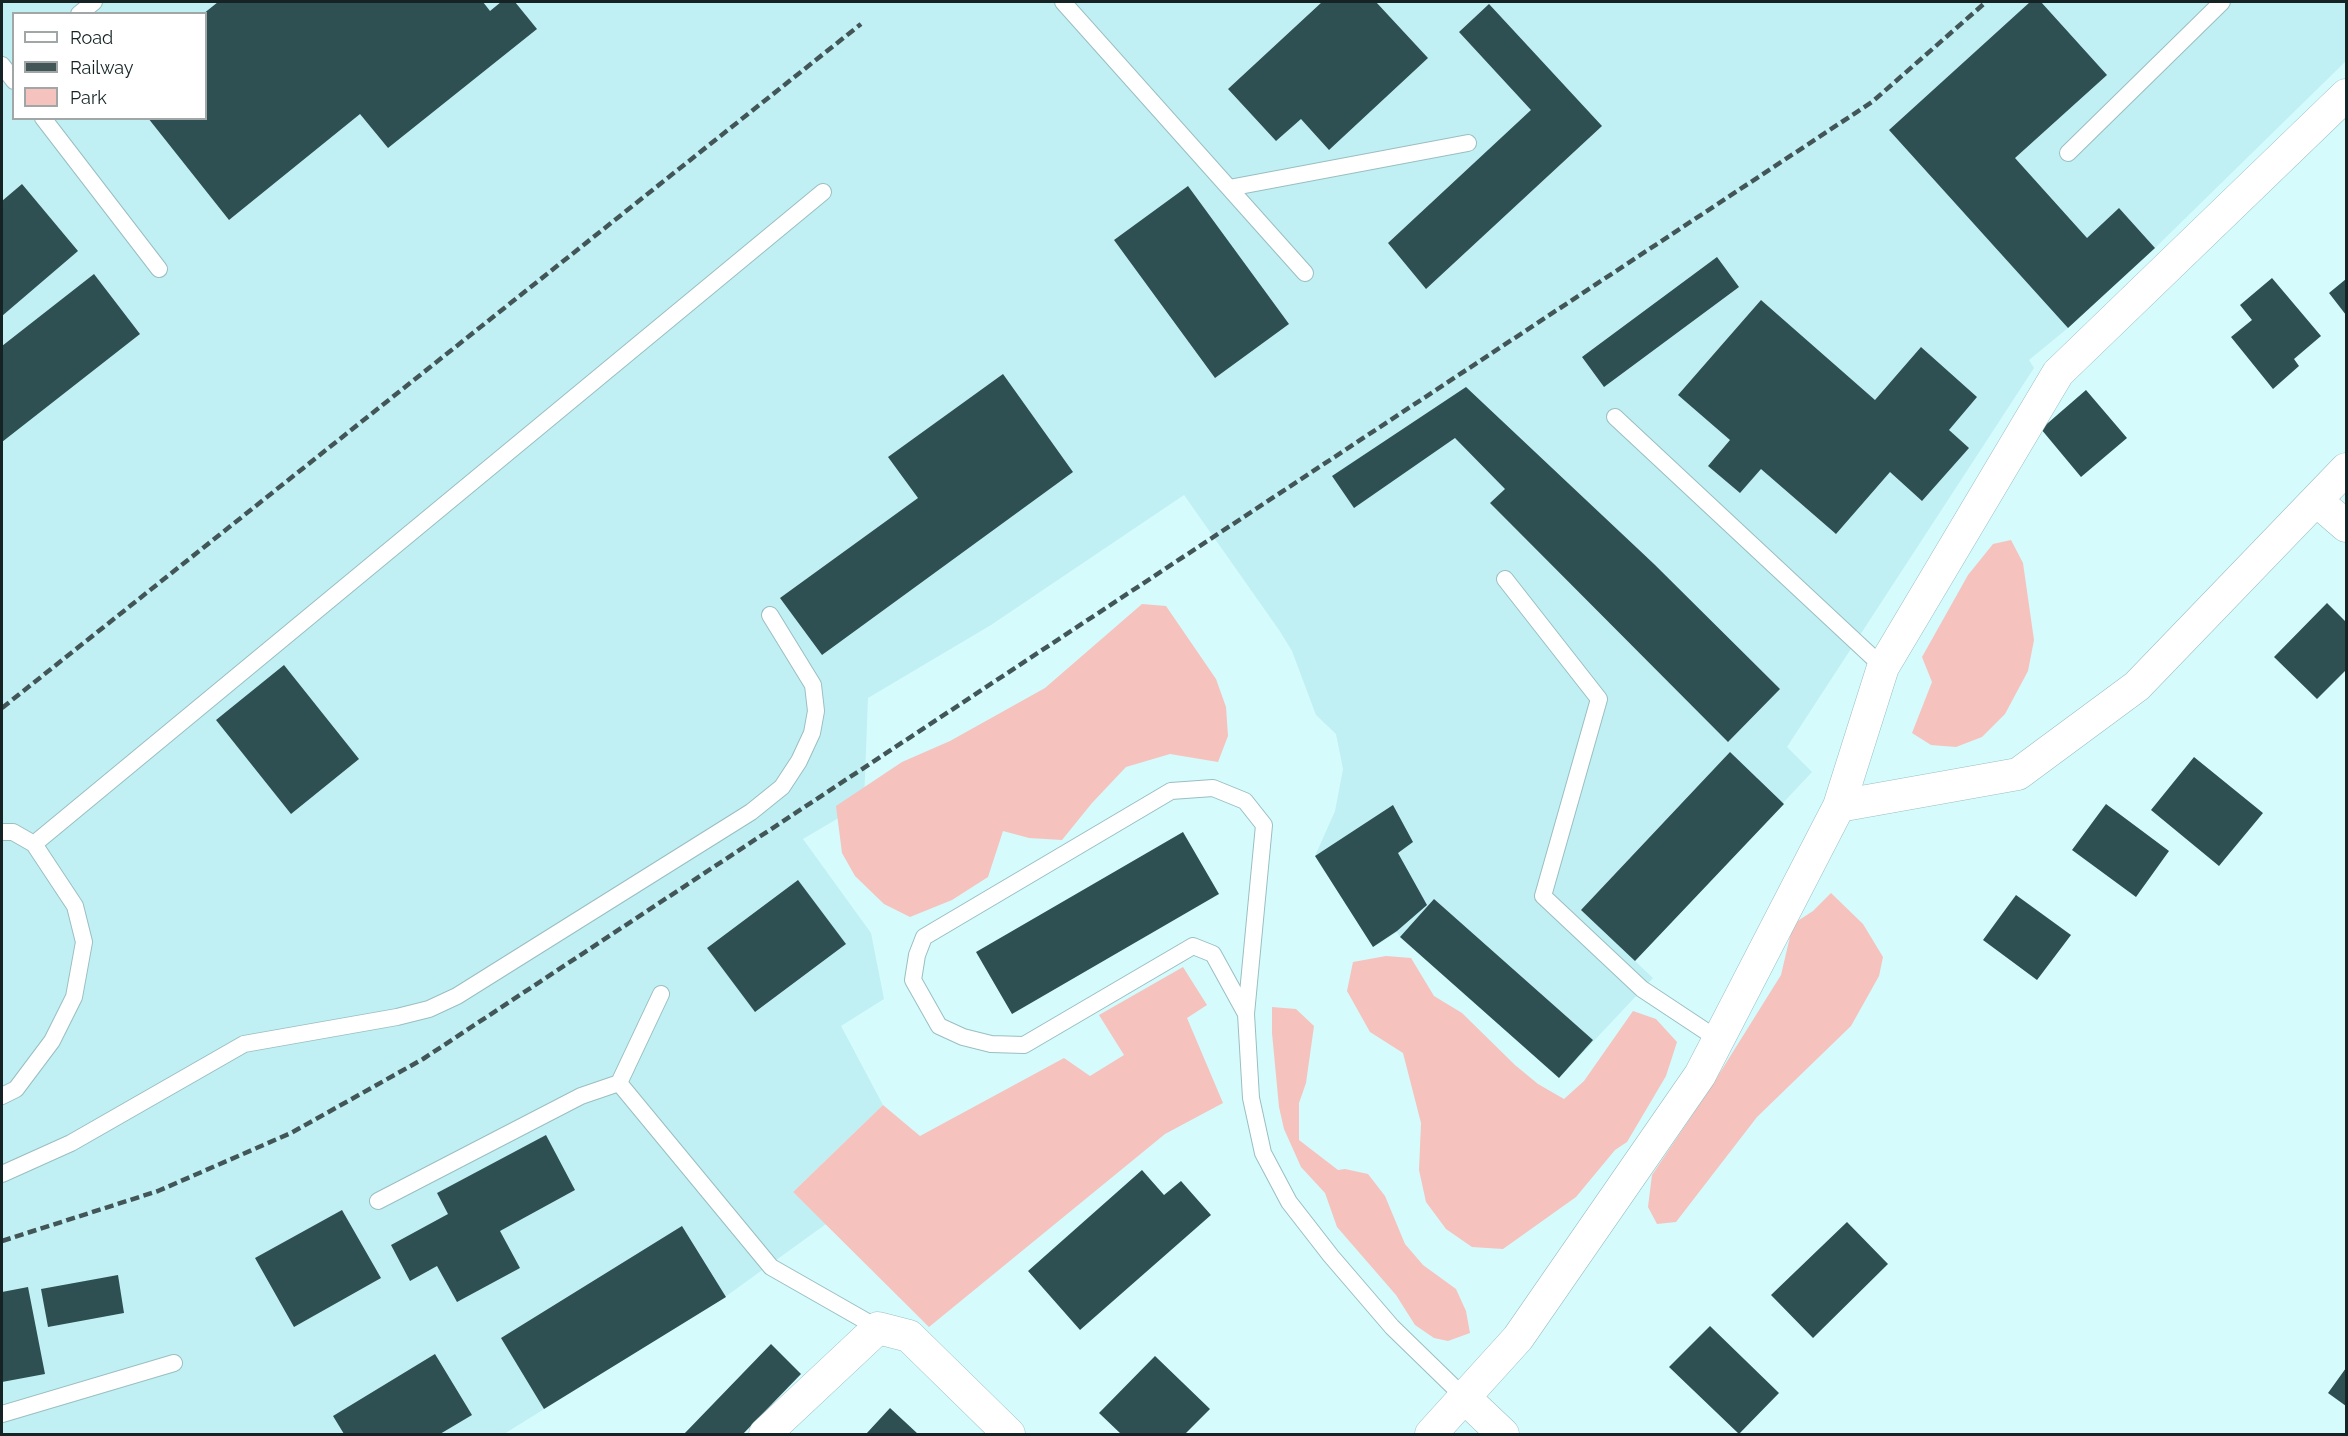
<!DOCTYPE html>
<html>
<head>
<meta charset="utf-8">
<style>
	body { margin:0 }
	#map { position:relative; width:2348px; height:1436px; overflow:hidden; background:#d5fbfd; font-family:Raleway,sans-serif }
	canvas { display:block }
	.frame { position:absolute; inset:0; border:3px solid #152324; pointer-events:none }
	.legend { position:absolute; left:12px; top:12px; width:195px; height:108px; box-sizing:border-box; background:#fff; border:2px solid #a1a7a7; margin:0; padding:8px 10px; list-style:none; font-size:18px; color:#152324 }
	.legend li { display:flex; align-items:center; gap:12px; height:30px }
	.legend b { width:30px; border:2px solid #a1a7a7 }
</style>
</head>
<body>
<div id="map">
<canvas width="2348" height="1436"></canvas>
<div class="frame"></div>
<ul class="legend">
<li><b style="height:8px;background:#fff"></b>Road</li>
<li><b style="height:8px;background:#425657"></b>Railway</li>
<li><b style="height:16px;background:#f6c2bd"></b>Park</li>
</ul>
</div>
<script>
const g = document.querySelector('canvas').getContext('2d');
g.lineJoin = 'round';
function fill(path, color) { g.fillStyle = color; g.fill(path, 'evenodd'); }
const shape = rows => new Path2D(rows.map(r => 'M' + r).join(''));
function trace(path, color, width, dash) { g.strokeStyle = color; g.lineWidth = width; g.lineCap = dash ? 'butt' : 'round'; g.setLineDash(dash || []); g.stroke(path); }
const built = shape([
	[2,2,2346,2,2346,61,2155,248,2068,328,2029,360,2034,368,1787,747,1812,772,1635,961,1653,978,1559,1078,1400,937,1397,932,1373,947,1315,856,1335,811,1343,769,1336,734,1316,715,1292,651,1279,630,1184,495,991,625,868,698,864,803,803,839,871,933,884,999,841,1026,883,1105,793,1192,826,1224,725,1297,504,1434,2,1434],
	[14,14,206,14,206,118,14,118]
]);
const green = shape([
	[2011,540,2023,563,2034,640,2028,671,2005,714,1982,737,1956,747,1931,745,1912,733,1932,682,1922,657,1968,575,1993,544],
	[1142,604,1166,606,1216,679,1226,707,1228,736,1218,762,1170,754,1126,767,1092,803,1062,840,1029,838,1003,831,988,877,952,900,910,917,884,904,855,876,842,853,836,806,902,762,950,741,1045,688],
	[1831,893,1863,924,1883,957,1879,976,1851,1026,1757,1117,1676,1222,1657,1224,1648,1207,1652,1175,1711,1087,1781,975,1793,924,1813,911],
	[1386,956,1411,958,1434,996,1462,1013,1515,1065,1538,1084,1564,1099,1584,1081,1633,1011,1656,1019,1677,1042,1666,1076,1627,1142,1615,1150,1576,1197,1503,1249,1472,1247,1446,1229,1426,1202,1419,1170,1421,1123,1403,1053,1370,1032,1347,991,1353,962],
	[1183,967,1207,1005,1187,1018,1223,1103,1165,1134,929,1327,793,1192,883,1105,920,1136,1064,1058,1090,1076,1124,1055,1099,1015],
	[1272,1007,1296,1009,1314,1026,1306,1083,1299,1103,1299,1140,1338,1170,1345,1169,1368,1174,1385,1196,1405,1244,1423,1265,1456,1289,1466,1311,1470,1333,1448,1341,1434,1338,1415,1325,1396,1295,1337,1227,1325,1193,1301,1167,1284,1129,1279,1107,1272,1033]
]);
const building = shape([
	[218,2,483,2,490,11,501,2,515,2,537,29,388,148,360,114,229,220,148,118,206,118,206,14,203,14],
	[1322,2,1376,2,1428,58,1329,150,1301,119,1276,141,1228,89],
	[2030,2,2041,2,2107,75,2015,158,2087,238,2119,208,2155,248,2068,328,1889,130],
	[1489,4,1602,126,1426,289,1388,243,1531,110,1459,32],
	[22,184,78,251,2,316,2,201],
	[1188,186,1289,324,1215,378,1114,240],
	[1717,257,1739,287,1604,387,1582,357],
	[94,274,140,334,2,442,2,346],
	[2272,278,2321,336,2294,359,2299,366,2273,389,2231,337,2252,320,2240,305],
	[2346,279,2346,315,2329,293],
	[1761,300,1875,400,1921,347,1977,397,1949,430,1969,448,1922,501,1890,472,1836,534,1761,469,1740,493,1708,466,1730,440,1678,395],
	[1003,374,1073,472,822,655,780,598,918,498,888,457],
	[1466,387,1654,564,1780,689,1728,742,1490,503,1505,489,1455,438,1354,508,1332,476],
	[2086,390,2127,438,2081,477,2041,429],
	[2327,603,2346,622,2346,673,2345,671,2317,699,2274,657],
	[284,665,359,759,291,814,216,720],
	[1730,752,1784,804,1635,961,1581,910],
	[2194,757,2263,813,2219,866,2151,810],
	[2106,804,2169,851,2136,897,2072,850],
	[1393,805,1413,842,1398,853,1427,905,1397,931,1373,947,1315,856],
	[1183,832,1219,894,1012,1014,976,952],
	[798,880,846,944,755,1012,707,948],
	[2016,895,2071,935,2037,980,1983,940],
	[1434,899,1593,1040,1559,1078,1400,937],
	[546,1135,575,1190,500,1231,520,1268,457,1302,437,1266,410,1281,391,1245,448,1214,437,1193],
	[1142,1170,1164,1195,1181,1181,1211,1215,1080,1330,1028,1271],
	[342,1210,381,1278,294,1327,255,1258],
	[1847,1222,1888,1264,1813,1338,1771,1295],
	[682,1226,726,1297,544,1409,501,1338],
	[118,1275,124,1313,48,1327,41,1289],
	[28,1287,45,1374,2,1382,2,1292],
	[1710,1326,1779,1393,1739,1434,1669,1367],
	[771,1344,801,1374,743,1434,684,1434],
	[435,1354,472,1415,440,1434,344,1434,333,1416],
	[1155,1356,1210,1409,1185,1434,1121,1434,1099,1413],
	[2346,1368,2346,1406,2328,1393],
	[890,1408,918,1434,866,1434]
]);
const lane = shape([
	[1063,2,1305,273],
	[79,14,94,2],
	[2,65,14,81],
	[43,118,159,269],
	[2068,153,2222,2],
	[1229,188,1468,143],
	[1615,417,1883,667],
	[1505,579,1599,699,1543,896,1642,989,1719,1040],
	[2,832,13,832,34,844],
	[1246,1014,1213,954,1193,946,1024,1045,991,1044,963,1037,939,1026,913,980,917,955,924,937,1171,791,1213,788,1245,801,1264,825,1246,1014,1251,1098,1263,1153,1289,1202,1331,1256,1392,1327,1465,1398],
	[619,1083,661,994],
	[2,1096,16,1089,52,1041,74,997,84,942,75,906,34,844,823,192],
	[2,1174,71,1143,244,1044,397,1017,429,1009,457,996,751,812,782,787,799,761,812,733,816,711,813,685,770,615],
	[378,1201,581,1096,619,1083,771,1267,878,1328],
	[2,1414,174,1363]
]);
const street = shape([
	[2317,501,2346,526],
	[1839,806,2018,774,2137,686,2346,469],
	[1465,1398,1503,1434],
	[765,1434,878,1328,909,1336,1009,1434],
	[1431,1434,1518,1338,1700,1075,1839,806,1883,667,2058,373,2346,95]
]);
const rail = shape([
	[2,708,861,24],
	[2,1241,158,1191,291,1133,423,1059,1872,102,1986,2]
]);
fill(built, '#c0f0f4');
fill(green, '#f6c2bd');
fill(building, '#2f5053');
trace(lane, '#9abec1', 18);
trace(street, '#9abec1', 33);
trace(lane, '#fff', 16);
trace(street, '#fff', 32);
trace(rail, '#425657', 4.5, [9, 4.5]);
</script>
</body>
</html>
